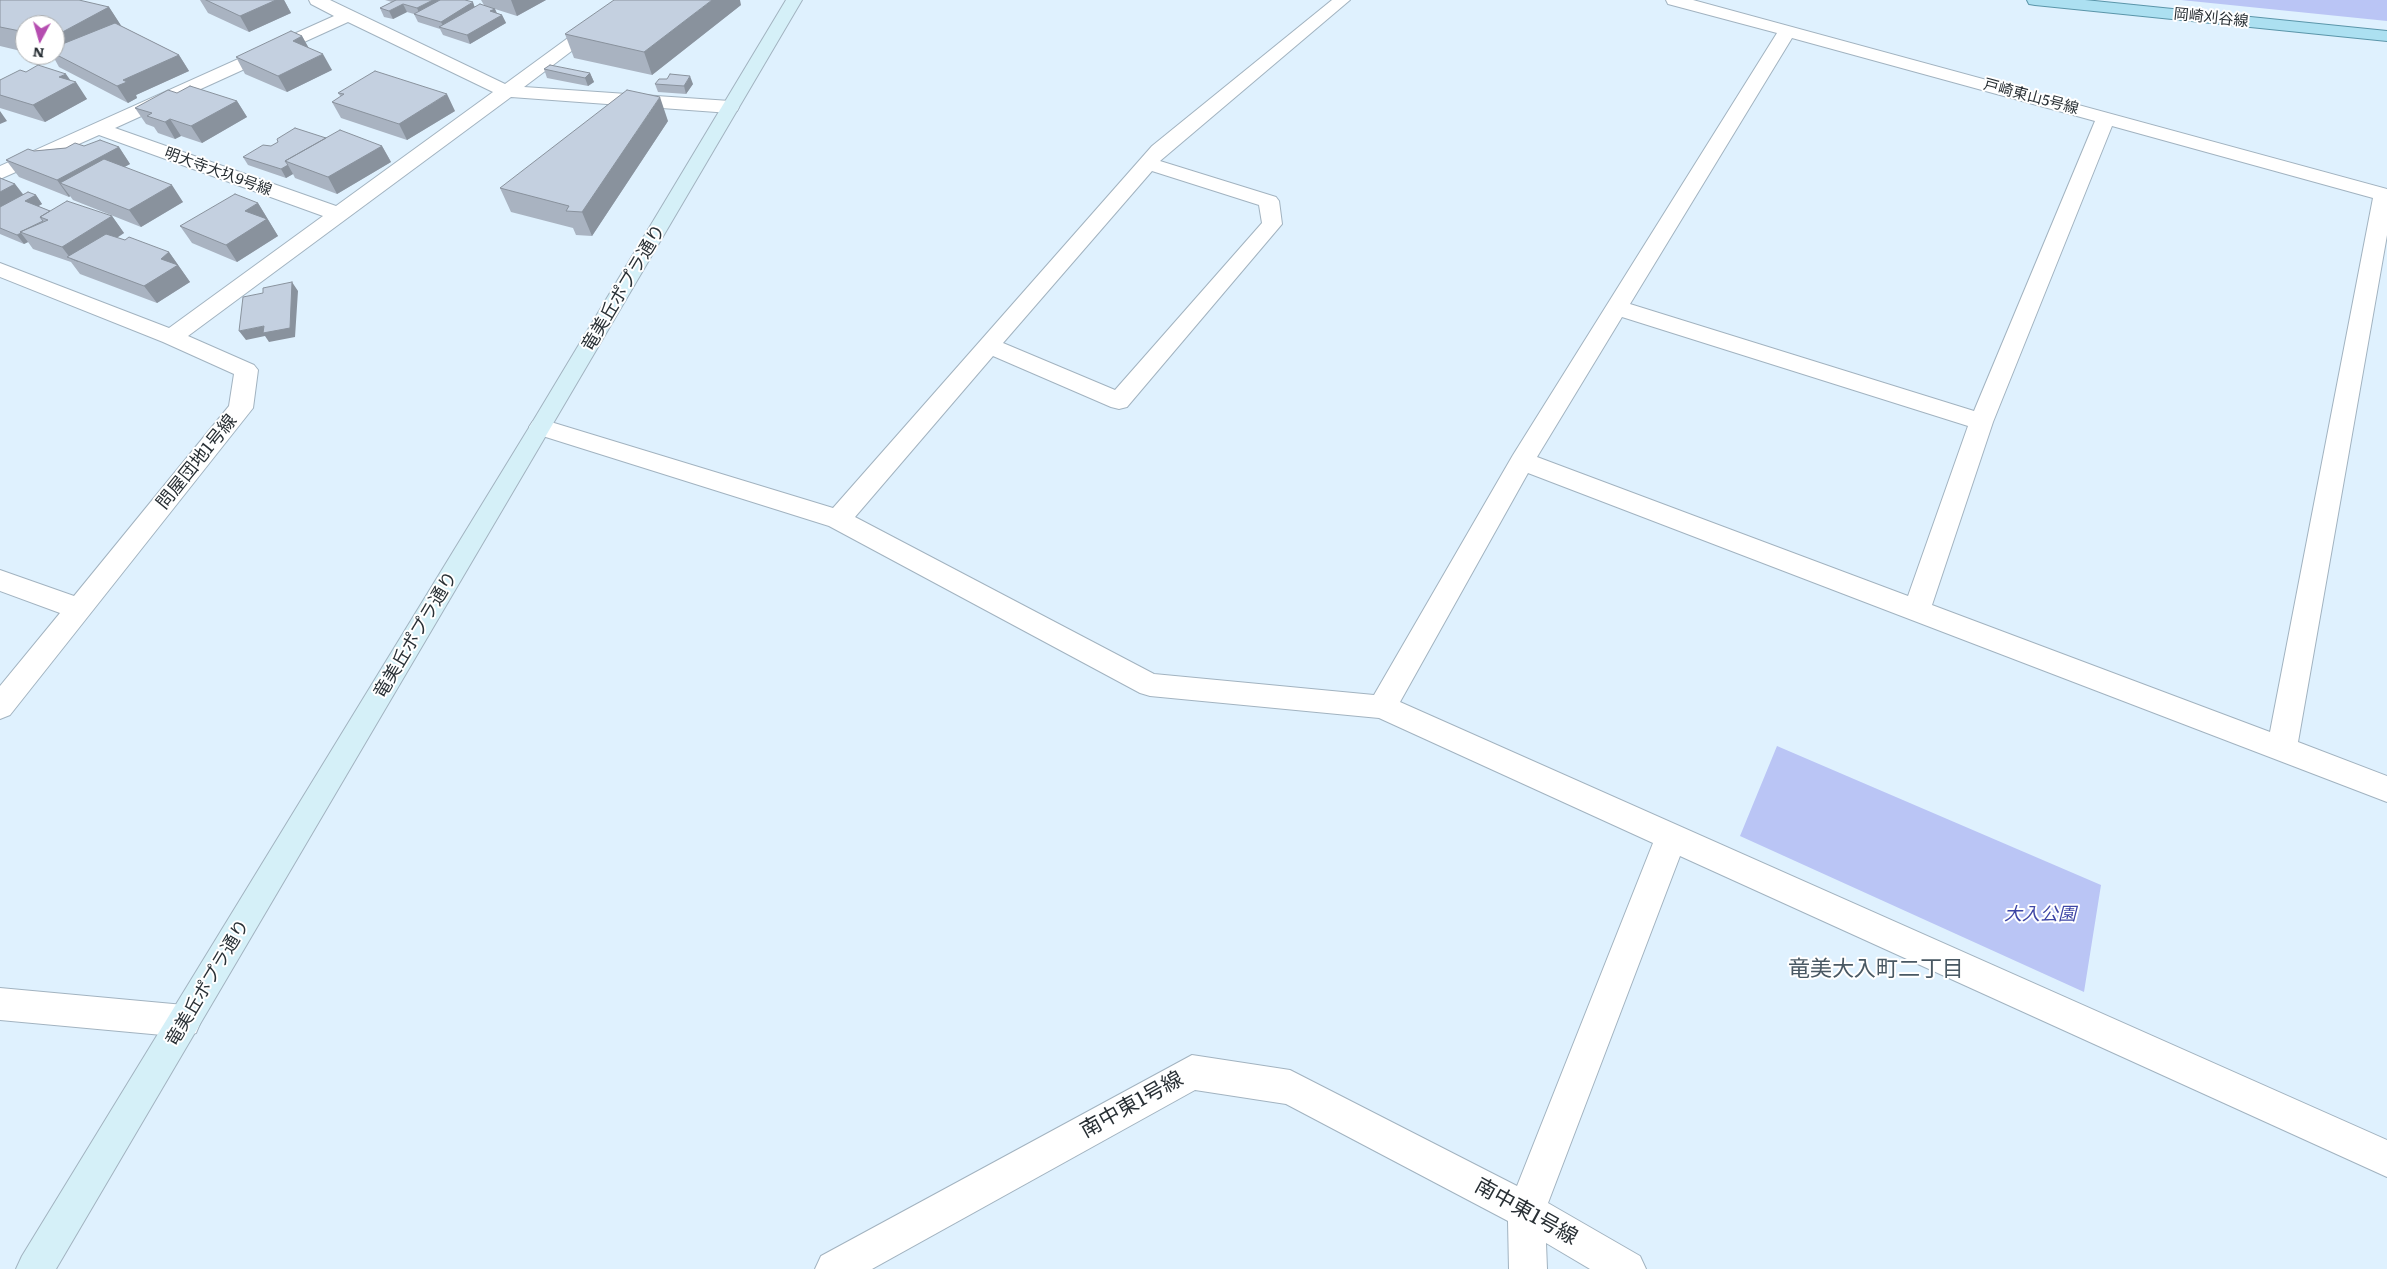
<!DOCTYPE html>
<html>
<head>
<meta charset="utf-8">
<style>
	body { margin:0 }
	#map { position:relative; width:2387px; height:1269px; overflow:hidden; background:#dff1fe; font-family:Literata,serif }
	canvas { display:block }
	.north { position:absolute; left:15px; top:15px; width:50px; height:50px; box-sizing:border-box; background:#fff; border:1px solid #a9acae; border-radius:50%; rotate:186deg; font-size:14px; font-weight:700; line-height:20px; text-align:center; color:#293035 }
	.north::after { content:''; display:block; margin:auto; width:18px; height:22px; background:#b54db0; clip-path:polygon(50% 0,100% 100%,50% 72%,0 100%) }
</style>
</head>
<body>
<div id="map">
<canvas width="2387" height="1269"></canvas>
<div class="north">N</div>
</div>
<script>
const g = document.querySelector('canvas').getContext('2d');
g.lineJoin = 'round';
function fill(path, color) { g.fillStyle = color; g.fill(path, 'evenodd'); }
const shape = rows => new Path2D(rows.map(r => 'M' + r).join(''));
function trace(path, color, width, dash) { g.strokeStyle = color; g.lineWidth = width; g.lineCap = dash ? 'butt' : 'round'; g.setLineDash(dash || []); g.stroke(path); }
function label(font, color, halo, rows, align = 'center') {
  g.font = font + ' Literata,"Noto Sans JP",serif'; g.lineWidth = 4; g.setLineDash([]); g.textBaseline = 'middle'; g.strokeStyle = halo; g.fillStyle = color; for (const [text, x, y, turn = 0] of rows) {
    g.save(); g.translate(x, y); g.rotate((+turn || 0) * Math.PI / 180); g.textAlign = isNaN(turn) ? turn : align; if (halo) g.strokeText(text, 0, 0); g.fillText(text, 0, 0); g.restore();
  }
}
const green = shape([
	[2181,0,2387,0,2387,21],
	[1777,746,2101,885,2084,992,1740,836]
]);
const street = shape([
	[309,0,330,0,505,84,620,0,639,0,524,87,730,101,737,103,739,107,737,111,730,113,511,97,188,336,254,365,258,370,253,408,10,715,0,719,0,686,60,613,0,591,0,570,74,596,229,406,234,374,163,342,0,277,0,263,169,328,323,216,99,135,0,179,0,166,334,16,311,4,309,0],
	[348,22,493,92,336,206,115,128,348,22],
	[1332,0,1350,0,1160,161,1276,197,1279,201,1282,224,1127,407,1119,409,1111,407,993,356,855,517,1154,674,1374,695,1513,455,1777,33,1668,4,1666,0,1693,0,2387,189,2387,235,2298,742,2387,776,2387,802,1528,473,1400,702,2387,1140,2387,1177,1680,856,1548,1203,1640,1256,1646,1269,1590,1269,1546,1243,1547,1269,1509,1269,1508,1221,1286,1104,1195,1090,872,1269,815,1269,821,1256,1192,1055,1290,1070,1517,1186,1653,843,1379,718,1150,696,1140,693,829,526,533,433,529,427,533,421,541,419,833,508,1152,146,1332,0],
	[1792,38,2095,121,1974,411,1630,304,1792,38],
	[2112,126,2373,198,2270,732,1932,605,1993,422,2112,126],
	[1152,171,1259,205,1262,223,1115,390,1003,343,1152,171],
	[1622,317,1968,426,1908,596,1537,457,1622,317],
	[0,988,184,1005,196,1009,201,1021,196,1033,184,1037,0,1020,0,988]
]);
const secondary = shape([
	[786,0,802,0,56,1269,16,1269,22,1256,530,426,786,0]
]);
const primary = shape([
	[2027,0,2085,0,2387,31,2387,41,2035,5,2029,4,2027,0]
]);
const wall = shape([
	[0,0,109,7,121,26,179,55,189,71,136,95,137,98,128,103,59,67,54,58,39,55,55,55,55,25,25,25,25,52,0,46],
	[200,0,284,0,291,13,249,32,208,13],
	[385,0,467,0,475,7,484,5,481,0,546,0,517,16,495,9,497,13,502,15,506,23,470,44,443,35,440,29,418,22,414,14,407,12,393,19,384,17,380,8,392,2],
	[741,5,652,75,574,58,565,34],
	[302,36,308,47,332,70,287,92,245,74,236,57],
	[544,69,590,73,594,82,588,86,547,78],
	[26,72,71,81,87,99,45,122,0,108,0,80],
	[655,84,693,84,686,94,658,92],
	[177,93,237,101,247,117,202,143,181,136,175,139,158,133,154,127,146,124,135,108],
	[338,93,455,111,407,140,341,118,332,102,341,97],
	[668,121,592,236,576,235,573,228,511,212,500,188],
	[326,138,382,146,391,162,337,194,295,178,293,174,286,178,248,165,243,157,271,146],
	[84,146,119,147,130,164,124,167,183,202,141,227,73,200,70,196,69,197,19,177,6,160,34,151],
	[0,178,15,184,23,194,36,195,42,204,38,206,50,211,112,216,124,233,117,238,169,252,190,282,157,303,80,274,71,262,33,249,28,242,24,244,0,234],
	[258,203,278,236,237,262,192,243,180,226]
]);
const shadedWall = shape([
	[276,0,284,0,291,13,249,32,240,16],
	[433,0,450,0,421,17,417,8],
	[462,0,467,0,469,5,473,2,476,11,444,28,441,22],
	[511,0,546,0,517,16],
	[712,0,740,0,741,5,652,75,644,52],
	[403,4,407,12,393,19,389,11],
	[109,7,124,30,65,59,55,44,55,36],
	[495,9,498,17,490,11],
	[502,15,506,23,470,44,467,35],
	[302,36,311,52,293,41],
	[323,54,332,70,287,92,278,76],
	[179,55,189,71,136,95,137,98,128,103,117,86,123,80],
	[590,73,594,82,588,86,585,78],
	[66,74,73,84,76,82,87,99,45,122,33,105,59,77],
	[690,76,693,84,686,94,684,86],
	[447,94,455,111,407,140,399,124],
	[660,97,668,121,592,236,582,212],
	[237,101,247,117,202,143,191,126],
	[0,111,7,121,0,124],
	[170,119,181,136,175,139,165,122],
	[382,146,391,162,337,194,328,177],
	[119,147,130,164,81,191,60,183,70,196,69,197,57,180],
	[288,165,293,174,286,178,281,169],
	[15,184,27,200,36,195,42,204,32,210,0,216,0,192],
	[172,185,183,202,141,227,129,210],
	[258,203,278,236,237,262,226,245,245,211],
	[112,216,124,233,78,262,71,259,62,247],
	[21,233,28,242,24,244,17,235],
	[169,252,190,282,157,303,144,286,161,259],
	[292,282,298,291,295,337,269,342,265,336,246,340,239,331,264,326]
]);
const building = shape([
	[0,0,79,0,109,7,55,36,55,25,25,25,25,32,0,27,0,0],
	[206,0,276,0,240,16,206,0],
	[396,0,433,0,417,8,403,4,389,11,380,8,396,0],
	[440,0,465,0,473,2,441,22,414,14,440,0],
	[614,0,712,0,644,52,565,34,614,0],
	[480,4,495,9,490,11,502,15,467,35,439,27,480,4],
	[115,23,179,55,123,80,127,82,117,86,55,54,55,47,115,23],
	[291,31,302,36,293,41,323,54,278,76,236,57,291,31],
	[38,65,66,74,59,77,76,82,33,105,0,95,0,80,20,70,26,72,38,65],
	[550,65,590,73,585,78,544,69,550,65],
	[375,71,447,94,399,124,332,102,344,94,338,93,375,71],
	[670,74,690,76,684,86,655,84,659,79,667,79,670,74],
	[190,86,237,101,191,126,170,119,165,122,147,116,152,113,135,108,168,90,177,93,190,86],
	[627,90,660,97,582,212,566,211,569,206,500,188,627,90],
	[295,128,326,138,285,161,288,165,281,169,243,157,263,145,271,146,278,142,277,139,295,128],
	[340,130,382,146,328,177,285,161,340,130],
	[100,140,119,147,57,180,6,160,28,149,34,151,66,148,75,143,84,146,100,140],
	[104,159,172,185,129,210,60,183,104,159],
	[0,178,15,184,0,192,0,178],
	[28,192,36,195,25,201,50,211,40,217,43,221,20,232,21,233,17,235,0,228,0,207,28,192],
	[235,194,258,203,245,211,267,219,226,245,180,226,235,194],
	[67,201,112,216,62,247,20,232,48,220,40,217,67,201],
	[106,234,125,240,129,237,169,252,161,259,178,265,144,286,67,257,106,234],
	[292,282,290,328,263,333,264,326,239,331,243,297,263,293,263,288,292,282]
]);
const farStreetnames = [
	["岡崎刈谷線",2211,18,6],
	["戸崎東山5号線",2031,97,15],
	["明大寺大圦9号線",218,172,20]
];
const streetNames = [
	["竜美丘ポプラ通り",624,288,-59],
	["問屋団地1号線",197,462,-51],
	["竜美丘ポプラ通り",416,635,-59],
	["竜美丘ポプラ通り",208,983,-59]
];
const parkNames = [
	["大入公園",2040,915]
];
const nearStreetnames = [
	["南中東1号線",1132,1105,-29],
	["南中東1号線",1526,1212,29]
];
const nearNeighbourhoodnames = [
	["竜美大入町二丁目",1876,970]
];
fill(green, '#bac5f5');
trace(street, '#a2b3c0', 2);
trace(secondary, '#a2b3c0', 2);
trace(primary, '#5a95a9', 2);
fill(street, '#fff');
fill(secondary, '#d5f0f8');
fill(primary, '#ace0f1');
fill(wall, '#a9b3c1');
fill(shadedWall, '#89929d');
fill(building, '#c4d0e0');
trace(building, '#89929d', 1);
label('15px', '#293035', '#fff', farStreetnames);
label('18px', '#293035', '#fff', streetNames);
label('italic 18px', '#3e46a5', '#fff', parkNames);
label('21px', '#293035', '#fff', nearStreetnames);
label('22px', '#495863', '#fff', nearNeighbourhoodnames);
</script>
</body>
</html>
